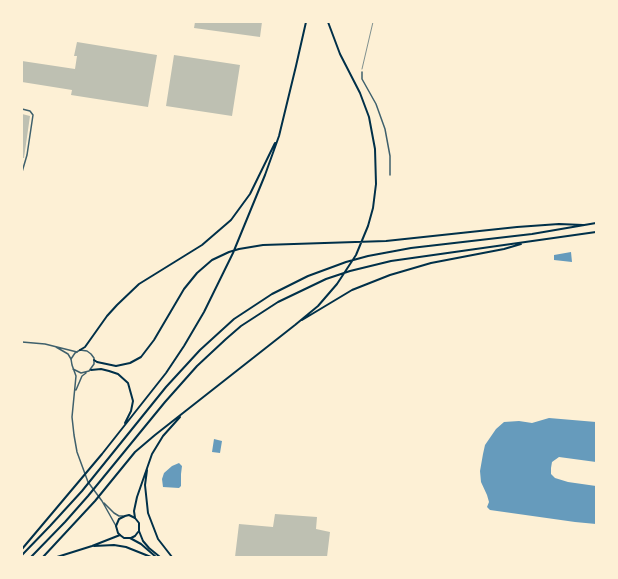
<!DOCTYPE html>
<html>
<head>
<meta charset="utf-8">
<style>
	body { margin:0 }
	#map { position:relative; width:618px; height:579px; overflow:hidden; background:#fdf0d5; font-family:Manrope,sans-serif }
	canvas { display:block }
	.frame { position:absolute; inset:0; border:23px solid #fdf0d5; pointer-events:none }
</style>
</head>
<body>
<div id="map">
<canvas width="618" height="579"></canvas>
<div class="frame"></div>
</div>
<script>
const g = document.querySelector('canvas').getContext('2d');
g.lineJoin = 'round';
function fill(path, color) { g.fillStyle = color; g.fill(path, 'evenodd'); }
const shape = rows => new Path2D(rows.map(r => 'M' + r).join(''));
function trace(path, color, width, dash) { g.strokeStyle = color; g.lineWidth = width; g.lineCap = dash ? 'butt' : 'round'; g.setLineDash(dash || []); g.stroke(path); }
const water = shape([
	[571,252,572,262,554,260,554,255],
	[549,418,596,422,596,462,559,457,552,462,551,468,551,474,555,478,568,482,596,486,596,524,575,522,490,510,487,507,489,502,487,495,481,482,480,471,483,454,485,445,496,429,504,422,519,421,532,423],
	[214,439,222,441,220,453,212,452],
	[179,463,182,466,181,474,181,486,179,488,163,487,162,479,164,473,172,466]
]);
const building = shape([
	[195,22,262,22,260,37,194,28],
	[77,42,157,55,148,107,71,95,72,90,22,82,22,61,75,69,77,56,74,56],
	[174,55,240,65,232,116,166,106],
	[22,114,30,116,24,158,22,158],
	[275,514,317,517,316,529,330,532,327,557,235,557,239,524,273,527]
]);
const path = shape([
	[362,69,373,22]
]);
const minor = shape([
	[362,72,362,79,376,104,385,129,390,156,390,175],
	[22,109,30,111,33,115,27,155,22,172],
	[22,342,45,344,77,352],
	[56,347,68,354,71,359]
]);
const tertiary = shape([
	[73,369,81,373,89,371,94,364,94,358,91,354,87,351,80,350,75,353,71,359,72,365,76,376,72,417,74,435,77,452,88,482,102,501,116,526],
	[76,390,82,376,86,373],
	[104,503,114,513,119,516,123,516]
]);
const primary = shape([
	[131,538,135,536,138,532],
	[156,557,141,544,130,538,124,538,120,535,118,533,116,526,119,519,125,516,129,515,135,518,139,523,139,531,143,541,149,548,160,557]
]);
const trunk = shape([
	[302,320,352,290,390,275,431,263,504,249,521,244],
	[80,350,85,347,107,316,117,305,139,284,202,245,231,220,250,194,275,143],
	[94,360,97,362,116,366,130,363,141,357,154,340,184,289,197,273,212,260,229,252,239,249,263,245,386,241,517,227,559,224,583,225],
	[91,370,101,369,109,371,118,374,128,383,133,401,131,411,125,423],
	[147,470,145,485,148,513,158,539,172,557],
	[135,518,134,511,137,497,152,454,163,436,180,417],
	[94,546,114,545,126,547,151,557],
	[22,549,102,454,166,373,184,346,204,312,233,253,265,175,279,136,296,66,306,22],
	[22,555,50,526,82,491,166,387,200,350,234,319,272,294,308,276,346,262,368,256,411,248,532,234,596,223],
	[31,557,65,522,88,496,165,402,197,366,226,339,241,326,278,302,326,279,350,271,391,261,596,232],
	[43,557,95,501,135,452,155,435,295,325,318,306,337,284,356,255,368,226,373,208,376,184,375,149,369,117,360,93,340,54,328,22],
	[57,557,92,546,120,535]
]);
fill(water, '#669bbc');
fill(building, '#bec0b2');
trace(path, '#003049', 0.5);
trace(minor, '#3f606c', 1.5);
trace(tertiary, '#3f606c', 1.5);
trace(primary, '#003049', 2);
trace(trunk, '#003049', 2);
</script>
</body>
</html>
